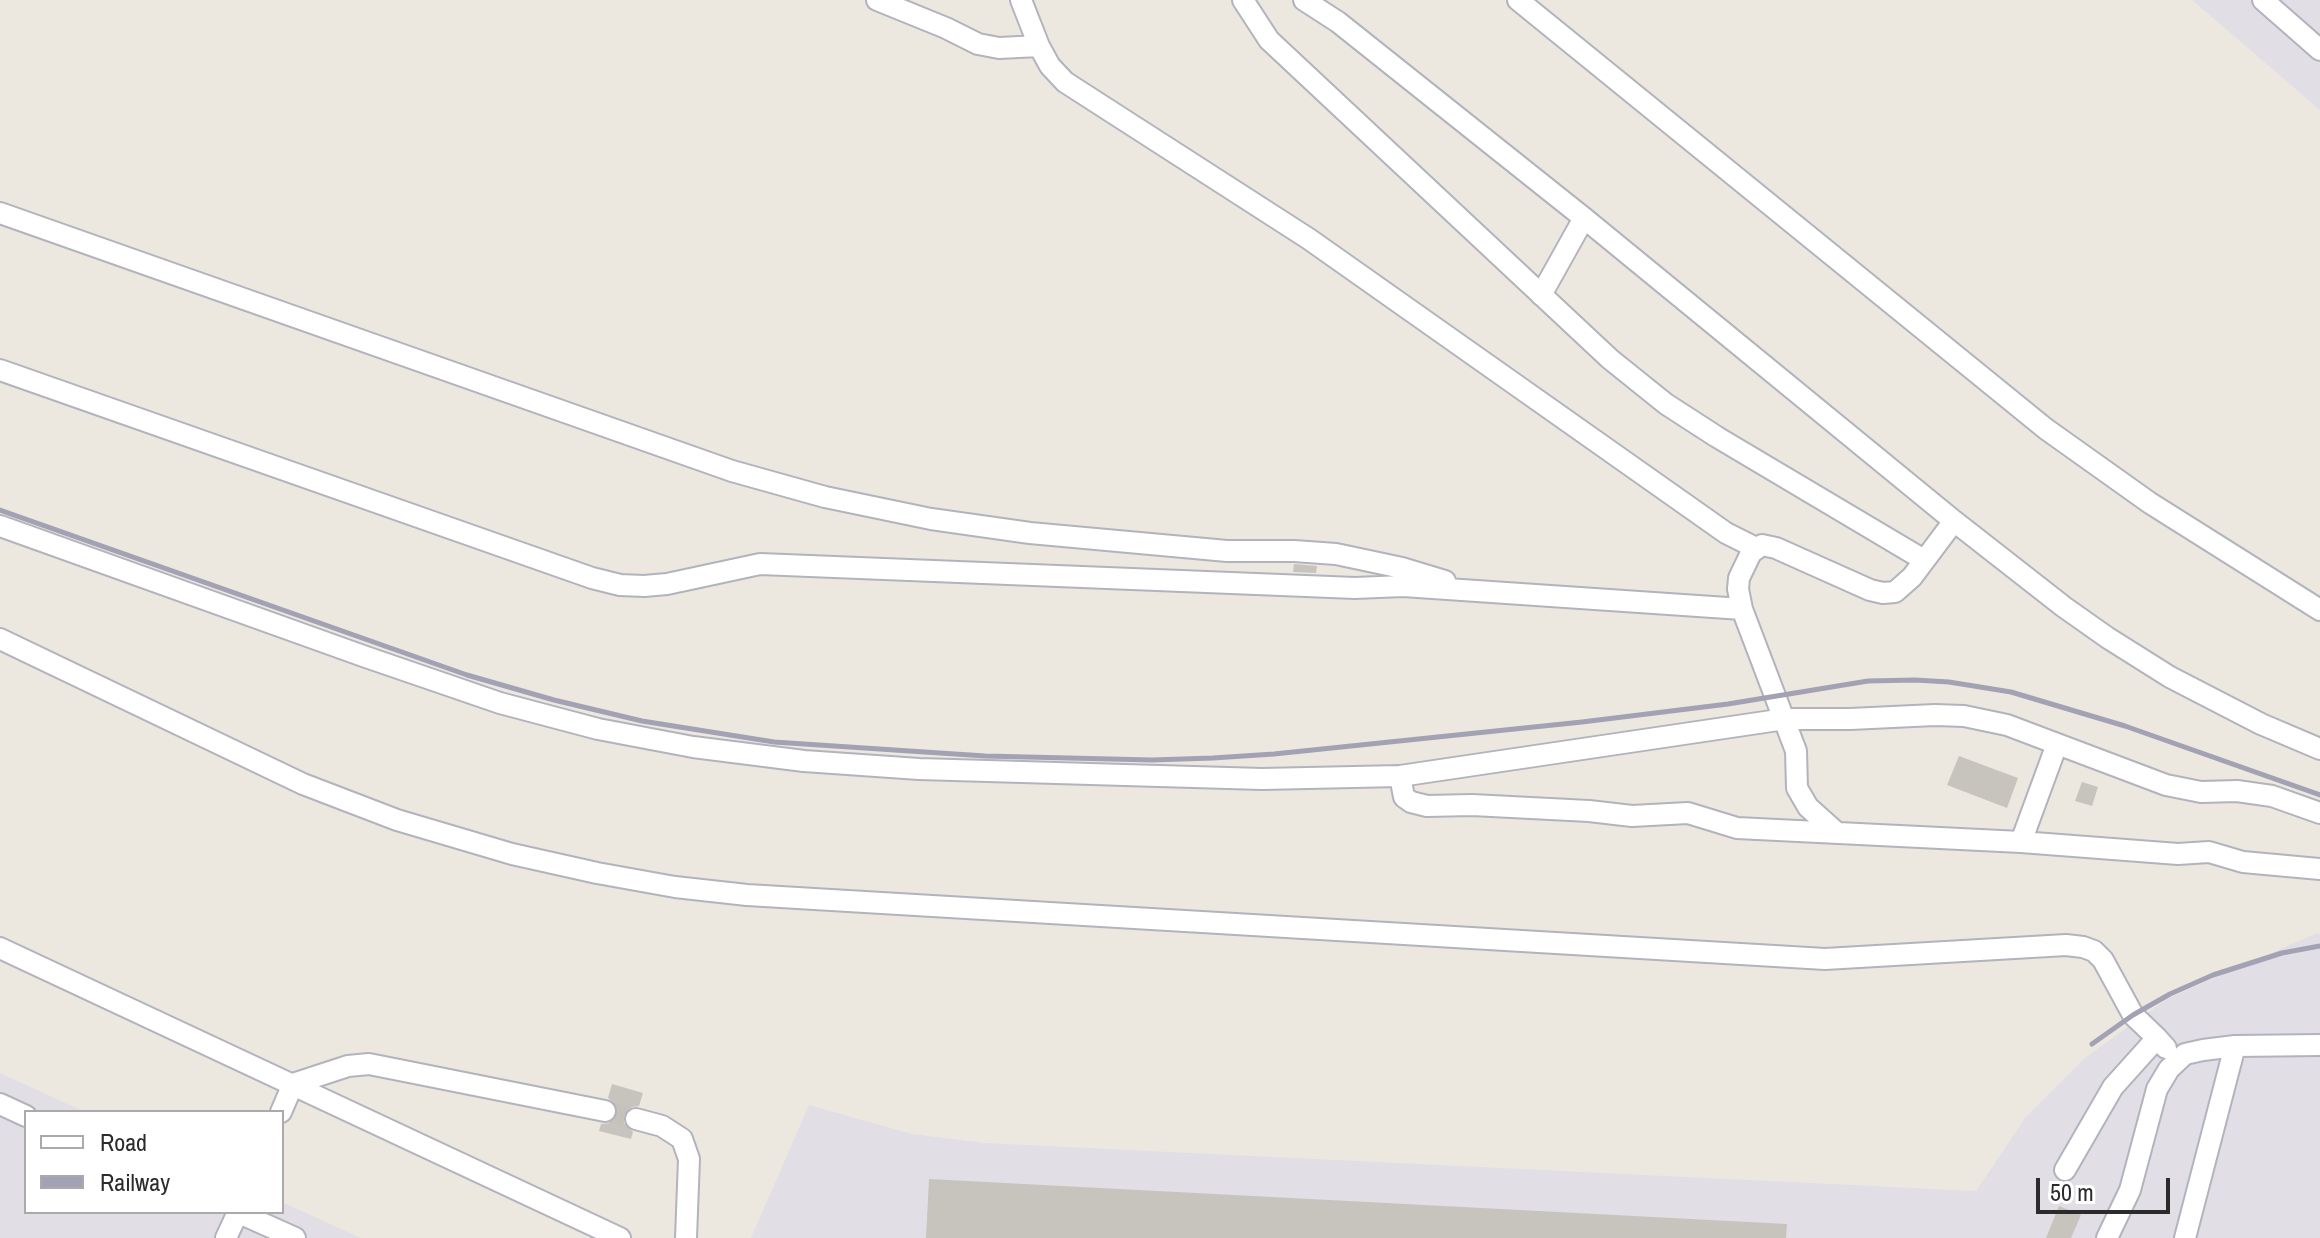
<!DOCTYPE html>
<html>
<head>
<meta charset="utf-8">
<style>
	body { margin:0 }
	#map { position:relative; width:2320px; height:1238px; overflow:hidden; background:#ece8df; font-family:"Archivo Narrow",sans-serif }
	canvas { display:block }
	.legend { position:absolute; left:24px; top:1110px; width:260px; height:104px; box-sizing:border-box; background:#fff; border:2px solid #aaa; margin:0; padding:10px 14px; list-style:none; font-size:24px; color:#2b2b2b }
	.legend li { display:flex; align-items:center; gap:16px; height:40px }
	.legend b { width:40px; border:2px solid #aaa }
	.scale { position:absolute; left:2036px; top:1178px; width:134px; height:36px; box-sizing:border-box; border:4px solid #2b2b2b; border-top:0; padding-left:10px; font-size:24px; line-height:28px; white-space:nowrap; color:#2b2b2b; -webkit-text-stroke:6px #fff; paint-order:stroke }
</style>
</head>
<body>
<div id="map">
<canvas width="2320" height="1238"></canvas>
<ul class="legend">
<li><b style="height:10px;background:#fff"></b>Road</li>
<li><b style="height:10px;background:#a2a2b4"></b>Railway</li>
</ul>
<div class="scale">50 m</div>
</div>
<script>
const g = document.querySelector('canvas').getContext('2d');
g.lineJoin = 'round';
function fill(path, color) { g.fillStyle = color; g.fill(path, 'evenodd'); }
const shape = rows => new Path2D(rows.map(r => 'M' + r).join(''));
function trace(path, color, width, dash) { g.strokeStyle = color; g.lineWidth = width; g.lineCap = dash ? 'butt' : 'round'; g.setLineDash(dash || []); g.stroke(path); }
const industrial = shape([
	[2192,0,2320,0,2320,110],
	[2317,933,2320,934,2320,1238,751,1238,809,1105,912,1134,985,1143,1976,1191,2025,1118,2086,1057,2167,999],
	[0,1073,85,1112,26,1112,26,1212,282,1212,282,1202,361,1238,0,1238]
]);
const building = shape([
	[1294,564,1317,566,1316,573,1293,572],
	[1959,756,2018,778,2007,808,1947,785],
	[2082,782,2098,787,2092,806,2075,801],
	[612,1084,643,1093,639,1106,632,1107,624,1115,624,1123,633,1132,631,1139,599,1131,601,1124,610,1123,618,1114,617,1106,608,1098],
	[929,1179,1787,1224,1786,1238,926,1238],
	[2059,1206,2081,1215,2071,1238,2046,1238]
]);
const minorTunnel = shape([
	[605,1111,636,1119]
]);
const minor = shape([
	[877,0,946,28,978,44,999,48,1039,46],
	[1021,0,1039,46,1050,66,1065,82,1309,239,1726,533,1756,548],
	[1243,0,1269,40,1610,359,1666,404,1717,437,1924,560],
	[1304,0,1338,22,1584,218,1954,521,2064,607,2108,638,2170,677,2261,724,2320,749],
	[1518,0,2046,429,2150,503,2320,610],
	[2263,0,2320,50],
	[0,213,732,471,825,497,931,519,1030,533,1227,551,1294,551,1336,554,1402,568,1445,581],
	[1541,295,1584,218],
	[0,370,592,578,620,585,644,586,667,584,760,564,1355,588,1403,586,1742,609],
	[0,526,366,657,500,703,598,729,693,747,804,761,919,769,1262,779,1400,776,1785,719,1850,719,1935,715,1964,716,2007,725,2166,785,2201,792,2237,791,2272,796,2320,813],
	[0,639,303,784,397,820,512,854,597,873,675,887,747,895,1825,959,2066,945,2083,947,2094,951,2103,960,2133,1015,2157,1038],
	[1400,776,1404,797,1411,802,1427,806,1472,805,1589,811,1632,816,1688,813,1737,828,2021,842,2178,854,2209,852,2243,862,2320,869],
	[1837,833,1808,807,1797,788,1796,751,1742,609,1738,589,1739,578,1751,553,1762,545,1776,548,1870,590,1883,593,1895,592,1912,577,1954,521],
	[2021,842,2057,744],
	[0,948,620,1238],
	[0,1104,26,1116],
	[281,1112,293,1084,348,1066,369,1064,605,1111],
	[636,1119,662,1126,682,1139,689,1159,686,1238],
	[2065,1170,2113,1087,2157,1038,2166,1048],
	[237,1212,295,1238],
	[226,1238,238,1212],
	[2107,1238,2130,1190,2157,1089,2169,1069,2185,1054,2203,1050,2235,1046,2320,1045],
	[2185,1238,2235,1046]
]);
const rail = shape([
	[0,510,467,675,554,700,642,721,774,742,985,756,1152,760,1213,758,1274,754,1582,722,1728,704,1868,681,1915,680,1949,682,2011,692,2125,726,2320,795],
	[2092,1044,2133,1015,2170,994,2213,975,2282,953,2320,946]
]);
fill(industrial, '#e1dfe5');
fill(building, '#c7c4be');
trace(minorTunnel, '#c5c2bb', 20, [20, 10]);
trace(minor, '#b2b3bd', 24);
trace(minor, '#fff', 20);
trace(rail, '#a2a2b4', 5);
</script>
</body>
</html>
